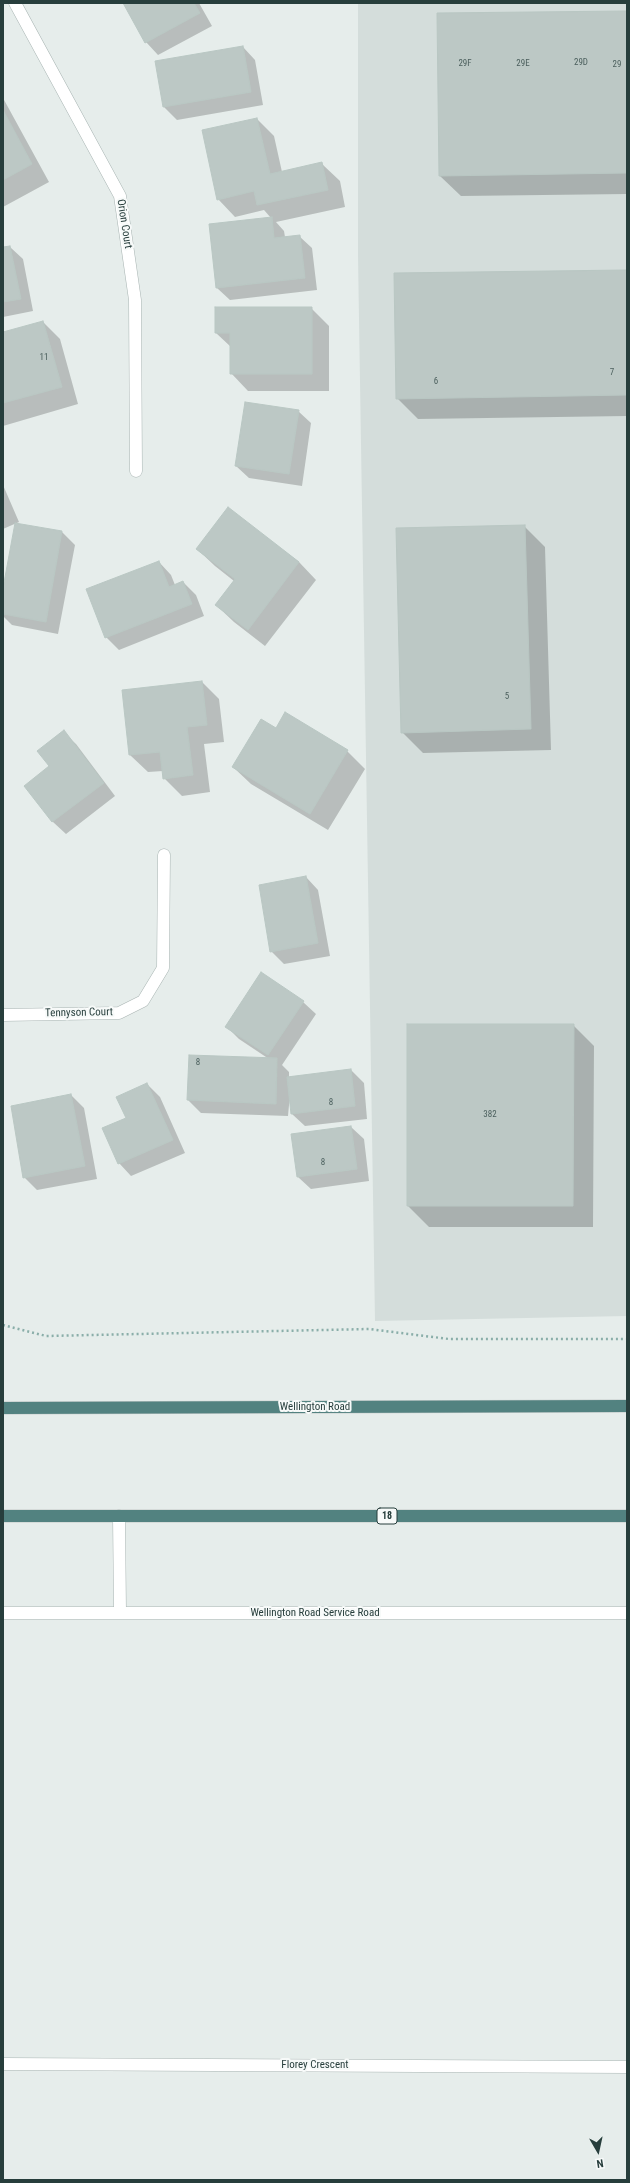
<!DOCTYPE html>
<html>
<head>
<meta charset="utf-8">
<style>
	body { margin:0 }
	#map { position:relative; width:630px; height:2183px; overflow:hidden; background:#e6edeb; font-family:"Roboto Condensed",sans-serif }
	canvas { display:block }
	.frame { position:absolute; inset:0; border:4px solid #273e3c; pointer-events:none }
	.north { position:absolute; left:578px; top:2131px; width:40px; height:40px; -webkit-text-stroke:3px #f7faf9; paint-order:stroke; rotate:171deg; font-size:11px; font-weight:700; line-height:16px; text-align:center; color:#273e3c }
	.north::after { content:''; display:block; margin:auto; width:14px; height:18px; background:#273e3c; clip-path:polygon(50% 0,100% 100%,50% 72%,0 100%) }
</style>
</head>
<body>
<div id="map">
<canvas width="630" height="2183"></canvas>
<div class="frame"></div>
<div class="north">N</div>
</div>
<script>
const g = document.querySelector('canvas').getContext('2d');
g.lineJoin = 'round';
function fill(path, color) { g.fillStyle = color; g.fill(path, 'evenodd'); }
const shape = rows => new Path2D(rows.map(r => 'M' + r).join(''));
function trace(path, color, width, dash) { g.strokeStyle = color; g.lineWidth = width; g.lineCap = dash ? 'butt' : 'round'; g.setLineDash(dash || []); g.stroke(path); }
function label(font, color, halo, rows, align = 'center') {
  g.font = font + ' "Roboto Condensed",sans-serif'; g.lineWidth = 4; g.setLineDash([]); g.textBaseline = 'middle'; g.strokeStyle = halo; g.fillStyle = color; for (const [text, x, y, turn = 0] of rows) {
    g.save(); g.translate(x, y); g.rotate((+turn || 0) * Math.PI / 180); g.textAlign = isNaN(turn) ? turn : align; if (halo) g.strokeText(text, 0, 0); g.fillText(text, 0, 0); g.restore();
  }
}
const built = shape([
	[358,3,627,3,627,1316,375,1321,358,256]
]);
const shadow = shape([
	[125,3,199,3,212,26,158,55,146,42],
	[627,12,627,194,461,196,440,176],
	[243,47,255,60,263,105,177,120,164,107,156,62],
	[3,98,49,182,3,207],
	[257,119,274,136,282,172,322,164,340,181,345,207,276,222,284,231,285,237,299,236,312,248,317,290,230,300,217,288,271,218,264,210,235,217,218,199],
	[10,247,23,259,33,311,3,317,3,248],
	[627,271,627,416,418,419,397,398],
	[311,308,329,326,329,391,248,391,231,373,231,347,216,333],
	[43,322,60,339,78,404,3,426,3,333],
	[298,411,311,423,302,486,249,478,236,466],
	[3,485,19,522,3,529],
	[228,509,299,562,316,580,265,646,234,622,216,605,234,581,215,566,197,549],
	[16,524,62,532,75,545,58,634,12,625,3,616,3,593],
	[524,526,545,547,551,750,423,753,402,732],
	[159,562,171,575,175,585,183,582,196,595,204,616,119,650,106,637],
	[202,682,219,699,224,742,204,744,210,792,182,796,164,778,163,771,148,772,130,755,123,691],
	[276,729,347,751,365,769,328,830,251,784,233,767],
	[63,732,76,744,115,796,66,834,53,822,25,786,51,767],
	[306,877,318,890,330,956,284,964,271,951],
	[262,974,303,1002,316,1014,282,1065,289,1072,289,1077,351,1070,364,1083,367,1119,305,1126,292,1114,290,1094,288,1116,201,1113,188,1100,190,1056,269,1059,239,1039,227,1027],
	[408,1025,573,1025,594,1046,593,1227,429,1227,408,1206],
	[147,1084,160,1097,185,1153,131,1176,119,1163,128,1119],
	[71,1095,84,1108,97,1179,37,1190,24,1177],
	[351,1127,364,1139,369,1181,311,1189,298,1177]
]);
const building = shape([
	[123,3,194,3,200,13,145,43,123,3],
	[627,11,627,173,439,176,437,13,627,11],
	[243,46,251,92,163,107,155,61,243,46],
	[3,110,32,164,3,180,3,110],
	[257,118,270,174,322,162,328,190,257,205,254,191,217,200,202,130,257,118],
	[272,217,274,238,300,235,305,278,216,288,209,224,272,217],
	[10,246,21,299,3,302,3,247,10,246],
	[627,270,627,395,396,399,394,273,627,270],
	[215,307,312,307,312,374,230,374,230,333,215,333,215,307],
	[43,321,62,387,3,403,3,332,43,321],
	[245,402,299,410,289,474,235,466,245,402],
	[228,507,299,562,248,630,215,605,235,579,196,549,228,507],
	[15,523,62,531,46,622,3,614,3,588,15,523],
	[525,525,531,729,401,733,396,528,525,525],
	[159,561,169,587,183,581,192,604,105,638,86,589,159,561],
	[202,681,207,725,187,727,193,775,163,779,160,752,129,755,122,690,202,681],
	[285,712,348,750,310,814,232,767,261,719,276,728,285,712],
	[64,730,104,783,52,822,24,786,49,766,37,751,64,730],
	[306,876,318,943,270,952,259,885,306,876],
	[261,972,304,1001,268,1055,225,1027,261,972],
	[407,1024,574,1024,573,1206,407,1206,407,1024],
	[189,1055,277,1058,276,1104,187,1100,189,1055],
	[351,1069,355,1106,291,1114,287,1077,351,1069],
	[147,1083,173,1140,118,1164,102,1128,126,1118,116,1097,147,1083],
	[71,1094,85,1166,23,1178,11,1106,71,1094],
	[351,1126,357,1169,297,1177,291,1134,351,1126]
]);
const path = shape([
	[3,1325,46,1336,369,1329,449,1339,627,1339]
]);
const minor = shape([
	[15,3,120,196,135,300,136,471],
	[3,1015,119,1013,143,1001,163,968,164,855],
	[119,1516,120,1612],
	[3,1613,627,1613],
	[3,2064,627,2067]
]);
const trunk = shape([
	[3,1408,627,1406],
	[3,1516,627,1516]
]);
const numberNames = [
	["29D",581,63],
	["29F",465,64],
	["29E",523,64],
	["29",617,65],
	["11",44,358],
	["7",612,373],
	["6",436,382],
	["5",507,697],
	["8",198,1063],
	["8",331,1103],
	["382",490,1115],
	["8",323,1163]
];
const shields = [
	[387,1516,20]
];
const shieldNames = [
	["18",387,1516]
];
const streetNames = [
	["Orion Court",124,224,81],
	["Tennyson Court",79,1013,-1],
	["Wellington Road",315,1407],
	["Wellington Road Service Road",315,1613],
	["Florey Crescent",315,2065]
];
fill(built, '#d4dddb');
fill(shadow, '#0003');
fill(building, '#bcc8c5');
trace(building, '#b9c7c3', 1);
trace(minor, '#a9b5b3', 13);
trace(trunk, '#c3c9c8', 13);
trace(path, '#8aaea9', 2.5, [2, 3]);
trace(minor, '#fff', 12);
trace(trunk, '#528280', 12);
label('9px', '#4c605e', null, numberNames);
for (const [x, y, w] of shields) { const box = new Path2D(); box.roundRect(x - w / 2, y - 8, w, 16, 3); g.fillStyle = '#f7faf9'; g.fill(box); trace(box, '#273e3c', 1); }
label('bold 10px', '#273e3c', null, shieldNames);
label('11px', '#273e3c', '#f7faf9', streetNames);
</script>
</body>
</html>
